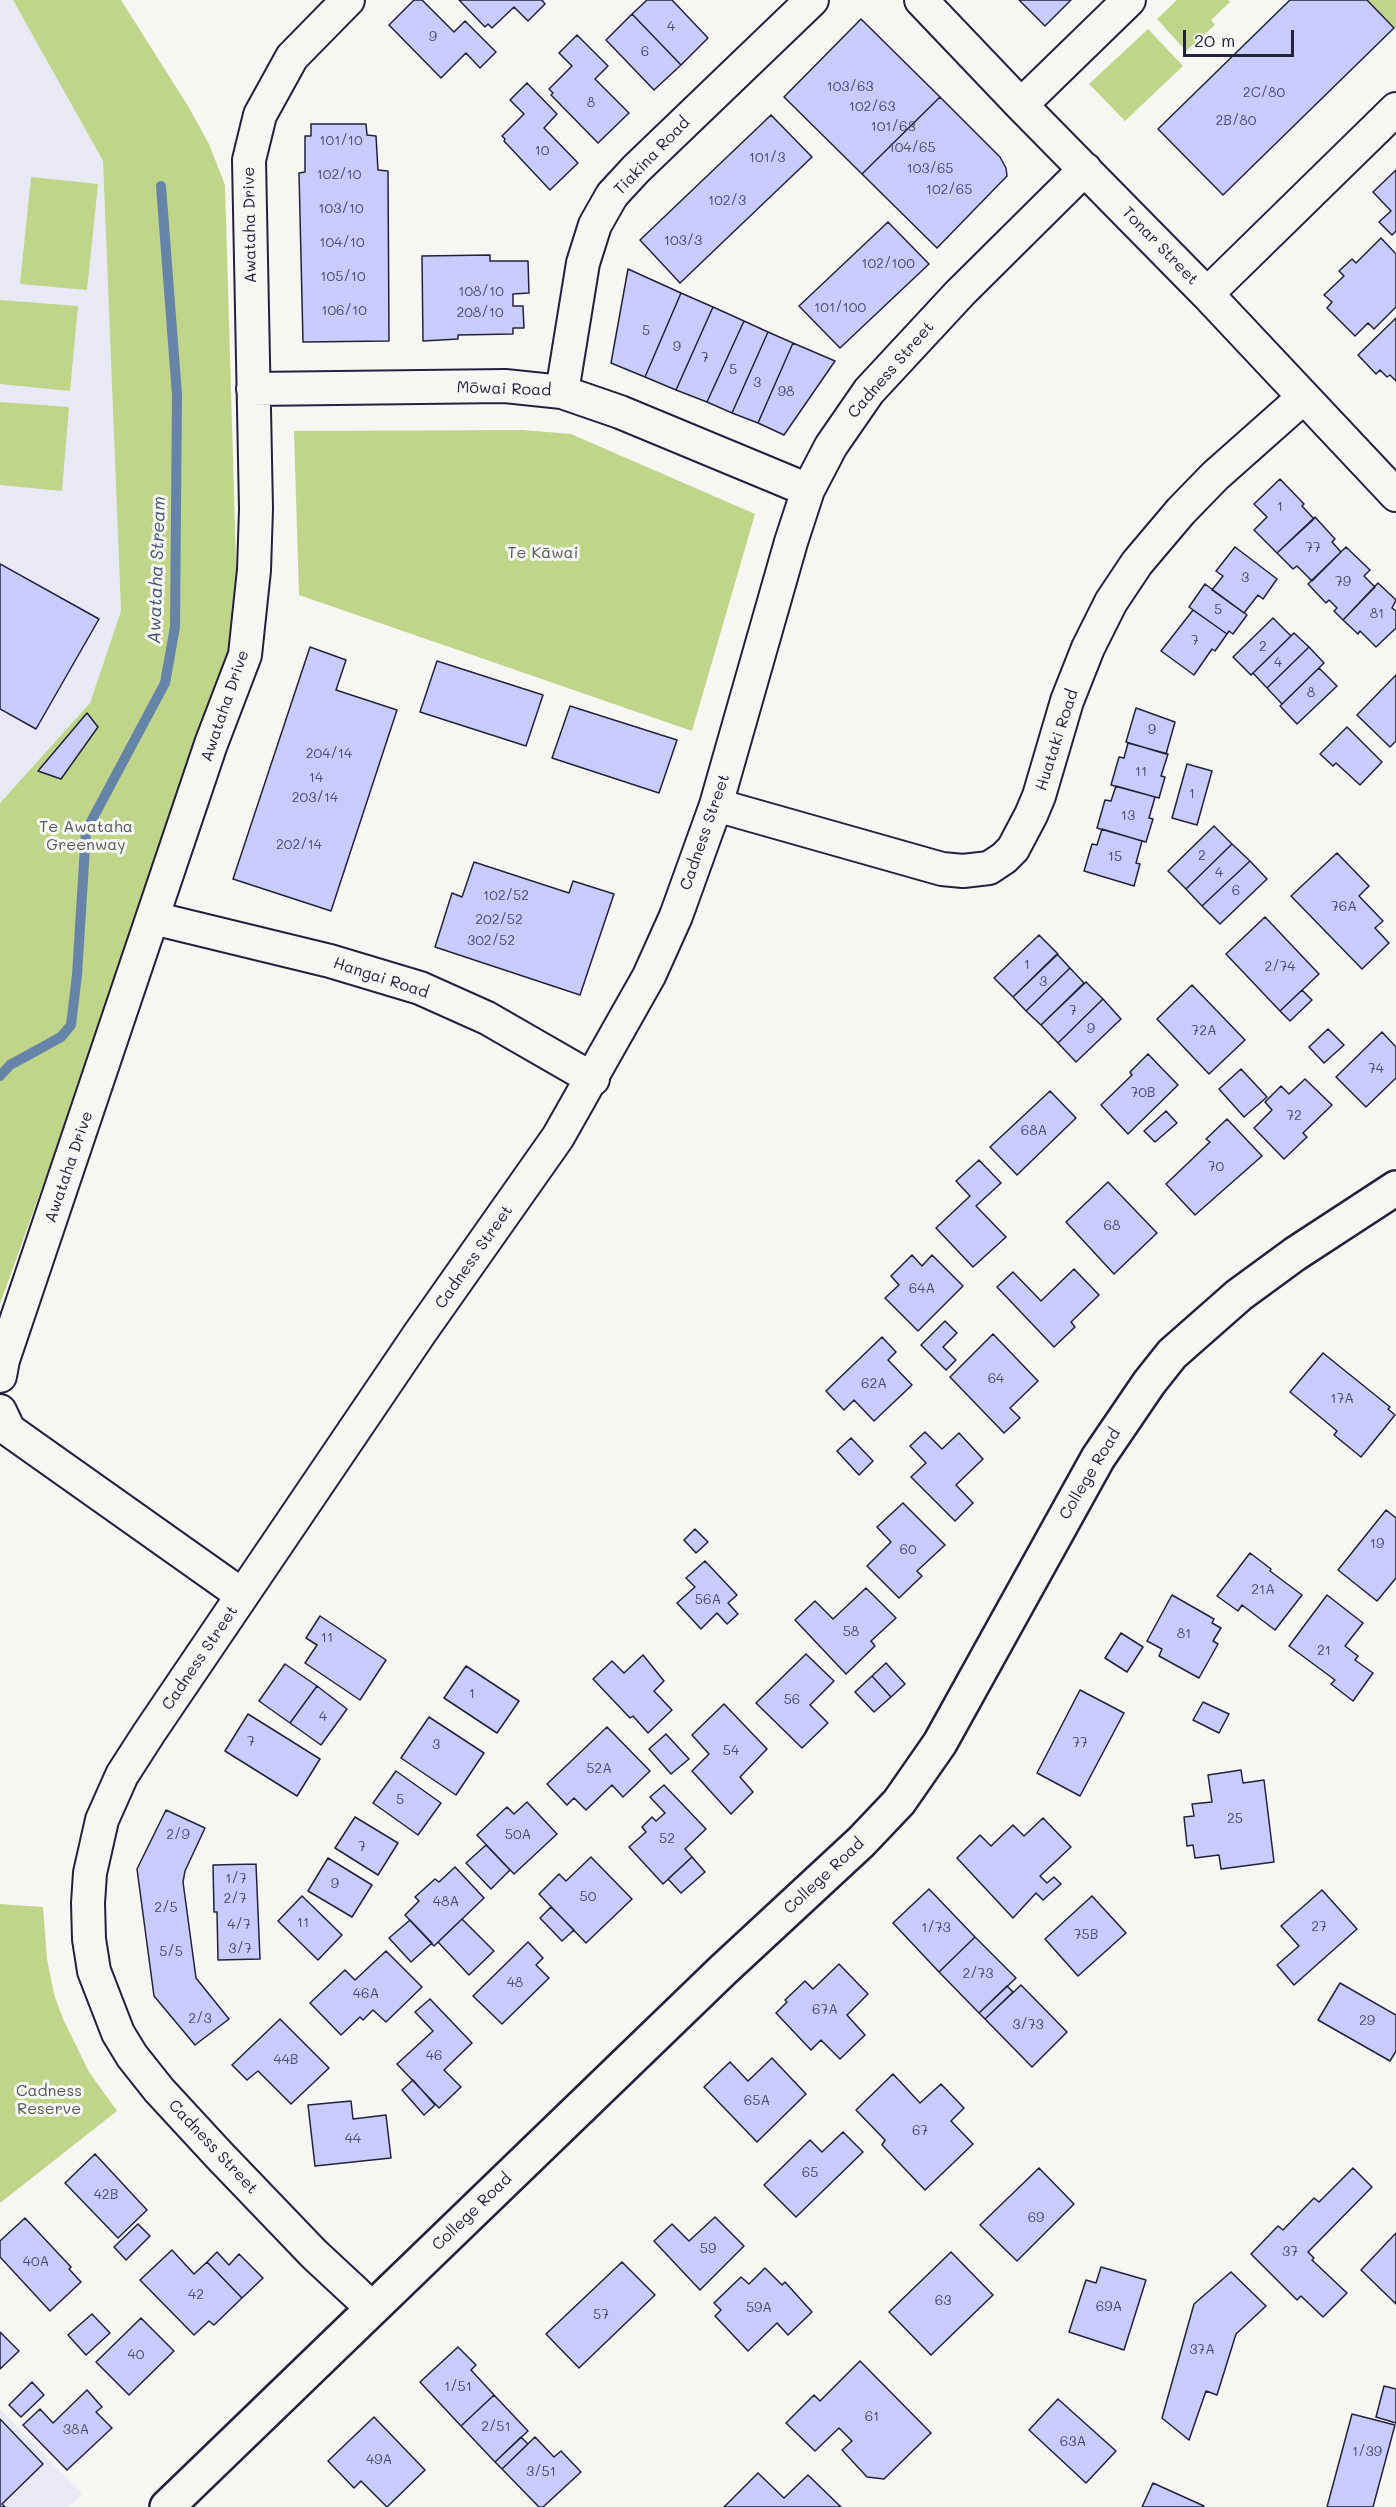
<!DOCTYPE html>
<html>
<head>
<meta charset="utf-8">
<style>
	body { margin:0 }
	#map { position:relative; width:1396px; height:2507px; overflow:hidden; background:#f6f6f2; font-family:Mali,sans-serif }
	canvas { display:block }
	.scale { position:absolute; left:1183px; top:30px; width:111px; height:27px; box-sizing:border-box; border:3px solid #22223b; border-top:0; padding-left:8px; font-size:18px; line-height:21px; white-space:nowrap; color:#22223b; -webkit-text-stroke:4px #f6f6f2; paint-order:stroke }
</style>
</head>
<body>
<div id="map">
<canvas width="1396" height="2507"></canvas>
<div class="scale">20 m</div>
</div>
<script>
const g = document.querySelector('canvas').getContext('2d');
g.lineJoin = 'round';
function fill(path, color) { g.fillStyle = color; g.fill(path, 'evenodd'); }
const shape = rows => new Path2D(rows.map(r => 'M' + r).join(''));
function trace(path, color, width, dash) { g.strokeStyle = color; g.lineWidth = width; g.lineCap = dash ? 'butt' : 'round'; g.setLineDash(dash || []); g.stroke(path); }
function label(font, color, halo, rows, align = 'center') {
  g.font = font + ' Mali,sans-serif'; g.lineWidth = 6; g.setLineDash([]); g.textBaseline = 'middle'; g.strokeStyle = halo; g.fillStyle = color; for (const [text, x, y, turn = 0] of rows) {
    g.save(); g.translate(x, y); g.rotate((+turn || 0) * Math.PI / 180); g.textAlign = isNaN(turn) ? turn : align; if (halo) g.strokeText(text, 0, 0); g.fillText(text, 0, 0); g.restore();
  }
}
const built = shape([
	[0,0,13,0,103,161,121,611,90,703,0,803],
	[0,2409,82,2494,68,2507,0,2507]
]);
const green = shape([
	[13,0,121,0,188,106,209,144,225,185,239,665,223,762,125,948,57,1146,0,1304,0,803,90,703,121,611,103,161],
	[1177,0,1228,0,1230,2,1211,20,1215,25,1186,51,1157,19],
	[1368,0,1396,0,1396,29],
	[1148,29,1183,66,1125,121,1089,84],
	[31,177,98,184,87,290,20,284],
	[0,300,78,306,70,391,0,384],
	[0,402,69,407,62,491,0,485],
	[523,430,571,434,755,514,692,731,299,595,294,431],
	[0,1904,43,1907,47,1959,54,1994,63,2019,89,2072,117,2111,0,2203]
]);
const stream = shape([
	[0,1076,10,1065,61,1037,71,1025,77,975,86,831,165,683,175,627,177,395,161,186]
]);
const building = shape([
	[414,0,422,0,454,32,465,21,496,52,480,68,466,53,441,78,389,25,414,0],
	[459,0,542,0,545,4,528,21,514,7,492,28,488,24,485,27,459,0],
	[647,0,672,0,708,38,681,65,632,14,647,0],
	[1019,0,1071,0,1045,26,1019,0],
	[1290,0,1367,0,1394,28,1223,195,1158,129,1290,0],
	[632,14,681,65,654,90,606,40,632,14],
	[861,19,940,97,862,174,784,97,861,19],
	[577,35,608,66,595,79,629,113,598,143,551,95,553,93,549,89,572,66,559,53,577,35],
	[527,83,557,114,544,128,578,163,550,190,504,141,505,139,502,136,524,114,510,100,527,83],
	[940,97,1000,157,1006,168,1007,176,937,248,862,174,940,97],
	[771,115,812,157,680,283,640,240,771,115],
	[311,124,366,124,367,135,376,136,378,170,388,171,389,341,303,342,299,173,305,172,305,136,311,136,311,124],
	[1396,170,1396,231,1392,235,1379,222,1391,211,1373,192,1396,170],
	[888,222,929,264,840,348,799,306,888,222],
	[1381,238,1396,254,1396,307,1374,329,1368,323,1355,336,1327,308,1332,302,1324,295,1344,276,1339,271,1352,259,1356,263,1381,238],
	[490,255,490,261,528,261,529,293,513,294,513,306,523,306,524,328,513,328,513,334,458,335,458,339,423,341,422,256,490,255],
	[628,269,681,293,645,377,611,363,628,269],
	[681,293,713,307,676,390,645,377,681,293],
	[713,307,744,321,707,402,676,390,713,307],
	[1396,318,1396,381,1390,375,1387,377,1380,370,1376,374,1358,355,1396,318],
	[744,321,768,332,732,413,707,402,744,321],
	[768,332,793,343,758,423,732,413,768,332],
	[793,343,835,361,784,435,758,423,793,343],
	[1280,479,1304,504,1302,506,1314,519,1277,553,1254,530,1267,517,1254,504,1280,479],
	[1315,517,1335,539,1332,542,1341,552,1312,581,1297,566,1293,569,1277,553,1315,517],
	[1235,547,1277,579,1263,599,1258,595,1244,613,1212,590,1223,576,1216,571,1235,547],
	[1346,547,1370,570,1364,576,1375,587,1343,620,1334,611,1337,608,1329,600,1326,603,1308,584,1346,547],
	[0,564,99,619,36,729,0,709,0,564],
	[1378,583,1396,600,1392,608,1396,611,1396,628,1376,647,1360,631,1358,634,1343,620,1378,583],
	[1205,584,1247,615,1233,634,1229,631,1227,634,1189,607,1205,584],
	[1193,610,1227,634,1215,651,1212,649,1194,675,1161,651,1193,610],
	[1273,618,1291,636,1251,675,1233,657,1273,618],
	[1294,633,1309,647,1267,688,1253,673,1294,633],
	[310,647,346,660,336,690,397,710,331,911,233,879,310,647],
	[1309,647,1324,663,1282,704,1267,688,1309,647],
	[437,661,543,695,526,746,420,712,437,661],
	[1319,668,1337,686,1297,724,1280,706,1319,668],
	[1396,675,1396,741,1390,747,1357,715,1396,675],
	[570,706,677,740,659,793,552,758,570,706],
	[1136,708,1175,722,1166,754,1126,742,1136,708],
	[87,713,98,727,61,779,38,771,87,713],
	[1347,727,1382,762,1360,785,1336,763,1333,766,1320,754,1347,727],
	[1128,743,1168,754,1161,776,1165,777,1159,798,1111,785,1119,757,1124,758,1128,743],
	[1187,764,1212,771,1197,825,1172,818,1187,764],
	[1116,786,1155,797,1149,818,1153,819,1146,842,1097,828,1105,800,1111,801,1116,786],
	[1214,826,1232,844,1186,889,1168,871,1214,826],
	[1102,829,1142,841,1136,863,1140,864,1134,886,1084,871,1092,844,1097,845,1102,829],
	[1232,844,1250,861,1202,906,1186,889,1232,844],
	[1337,853,1369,886,1359,896,1383,921,1375,928,1389,943,1362,969,1291,896,1337,853],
	[1250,861,1267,879,1220,924,1202,906,1250,861],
	[474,862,569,893,573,881,614,894,580,995,435,947,452,893,462,897,474,862],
	[1265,917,1319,974,1280,1011,1226,954,1265,917],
	[1039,935,1058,954,1013,997,994,978,1039,935],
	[1057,954,1070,968,1026,1011,1013,997,1057,954],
	[1070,968,1084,983,1041,1025,1026,1011,1070,968],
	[1086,982,1103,999,1058,1043,1041,1025,1086,982],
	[1192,985,1245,1040,1209,1074,1157,1019,1192,985],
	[1302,990,1312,1000,1290,1021,1280,1011,1302,990],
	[1103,999,1121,1019,1076,1062,1058,1043,1103,999],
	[1328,1029,1344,1045,1324,1063,1309,1047,1328,1029],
	[1382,1032,1396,1047,1396,1078,1366,1107,1336,1077,1382,1032],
	[1148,1054,1178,1085,1128,1134,1101,1105,1132,1075,1130,1072,1148,1054],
	[1241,1069,1267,1097,1244,1117,1219,1089,1241,1069],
	[1305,1079,1332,1105,1303,1133,1307,1137,1284,1159,1254,1128,1272,1110,1265,1102,1281,1086,1289,1094,1305,1079],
	[1050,1091,1076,1118,1017,1175,990,1147,1050,1091],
	[1166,1111,1177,1123,1155,1142,1144,1131,1166,1111],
	[1227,1119,1262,1156,1195,1215,1166,1184,1210,1142,1206,1139,1227,1119],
	[979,1160,1001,1183,976,1206,1006,1237,973,1267,936,1228,970,1196,956,1181,979,1160],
	[1108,1182,1157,1233,1114,1274,1066,1222,1108,1182],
	[912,1255,922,1266,932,1255,963,1286,918,1331,885,1298,899,1285,891,1276,912,1255],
	[1074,1269,1099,1295,1071,1322,1075,1327,1054,1347,997,1287,1013,1272,1041,1301,1074,1269],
	[945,1321,957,1333,943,1347,956,1360,946,1370,921,1345,945,1321],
	[993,1334,1038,1381,1010,1408,1020,1418,1004,1433,950,1377,993,1334],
	[882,1337,896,1352,888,1360,912,1385,874,1421,854,1400,844,1410,826,1391,882,1337],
	[1323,1353,1390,1407,1388,1409,1395,1415,1361,1457,1334,1435,1337,1431,1290,1392,1323,1353],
	[925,1432,942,1449,959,1433,983,1459,956,1485,973,1503,955,1521,911,1477,926,1463,910,1446,925,1432],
	[851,1438,873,1461,859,1475,837,1451,851,1438],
	[903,1503,945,1545,917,1571,922,1576,899,1598,867,1566,891,1542,877,1527,903,1503],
	[1386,1510,1396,1518,1396,1578,1377,1601,1338,1570,1386,1510],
	[695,1529,708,1542,696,1553,684,1540,695,1529],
	[1250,1553,1271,1569,1270,1571,1302,1595,1275,1630,1242,1605,1238,1611,1217,1596,1250,1553],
	[705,1561,737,1595,728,1603,738,1614,727,1624,717,1613,701,1629,677,1603,695,1587,686,1578,705,1561],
	[866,1588,896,1618,871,1641,875,1646,846,1674,795,1620,815,1601,833,1619,866,1588],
	[1172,1595,1214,1619,1212,1623,1221,1628,1213,1641,1218,1644,1199,1678,1159,1656,1162,1649,1147,1641,1172,1595],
	[1327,1595,1363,1623,1345,1646,1358,1656,1355,1660,1373,1673,1353,1701,1331,1684,1335,1680,1289,1646,1327,1595],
	[320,1616,386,1660,360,1700,305,1663,317,1645,306,1638,320,1616],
	[1121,1633,1143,1647,1127,1672,1105,1658,1121,1633],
	[806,1654,834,1681,810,1705,828,1723,802,1748,756,1703,806,1654],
	[643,1655,664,1681,654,1691,672,1710,648,1733,633,1716,630,1718,593,1679,612,1661,624,1673,643,1655],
	[886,1663,905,1684,891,1697,872,1676,886,1663],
	[285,1664,317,1686,290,1723,259,1701,285,1664],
	[466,1666,519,1701,497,1733,444,1698,466,1666],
	[872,1676,891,1697,874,1712,855,1692,872,1676],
	[317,1686,347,1709,321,1745,290,1723,317,1686],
	[1080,1690,1124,1713,1080,1796,1037,1773,1080,1690],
	[1203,1702,1229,1714,1219,1733,1193,1720,1203,1702],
	[724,1704,767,1749,740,1777,753,1792,731,1814,692,1771,709,1754,692,1735,724,1704],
	[248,1714,320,1759,297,1796,225,1751,248,1714],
	[429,1717,484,1753,456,1795,401,1758,429,1717],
	[607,1727,650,1771,623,1797,612,1785,586,1810,574,1798,567,1805,547,1784,607,1727],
	[666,1734,689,1759,671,1774,649,1749,666,1734],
	[1241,1770,1243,1783,1264,1780,1274,1862,1221,1869,1219,1855,1195,1858,1193,1845,1187,1846,1184,1817,1194,1816,1192,1804,1212,1802,1208,1775,1241,1770],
	[396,1771,441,1803,418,1835,373,1803,396,1771],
	[664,1785,706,1829,685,1849,692,1857,663,1884,629,1847,646,1832,642,1827,652,1817,656,1821,665,1813,650,1797,664,1785],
	[527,1802,557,1834,514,1874,477,1835,507,1807,514,1814,527,1802],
	[166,1810,205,1828,185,1871,183,1882,196,1978,229,2019,195,2045,154,1996,137,1869,166,1810],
	[355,1817,398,1843,378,1875,335,1848,355,1817],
	[1043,1818,1071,1847,1040,1876,1047,1883,1054,1877,1061,1884,1043,1900,1036,1893,1013,1918,957,1858,980,1835,991,1846,1013,1825,1024,1836,1043,1818],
	[486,1845,510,1870,491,1889,466,1863,486,1845],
	[591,1857,632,1899,586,1943,539,1894,559,1874,566,1881,591,1857],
	[692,1857,705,1872,681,1893,668,1879,692,1857],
	[328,1858,372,1885,352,1917,308,1891,328,1858],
	[256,1864,260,1959,218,1960,217,1912,214,1912,213,1865,256,1864],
	[455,1867,484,1898,434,1946,405,1915,419,1901,415,1897,435,1879,439,1882,455,1867],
	[929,1889,975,1937,939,1972,893,1923,929,1889],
	[1322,1890,1357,1929,1294,1985,1277,1965,1299,1946,1281,1926,1322,1890],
	[302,1896,342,1935,318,1960,278,1921,302,1896],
	[1092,1896,1126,1933,1078,1976,1045,1939,1092,1896],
	[551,1907,574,1930,562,1941,540,1918,551,1907],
	[462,1919,494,1951,469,1975,438,1942,462,1919],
	[410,1920,432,1943,411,1962,389,1938,410,1920],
	[975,1937,1016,1978,979,2013,939,1972,975,1937],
	[528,1942,543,1958,536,1965,549,1978,502,2024,473,1996,528,1942],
	[386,1951,422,1987,386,2022,373,2010,363,2020,360,2017,341,2035,310,2003,345,1970,355,1980,386,1951],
	[839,1964,868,1994,847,2015,865,2035,840,2059,821,2040,811,2050,776,2013,787,2002,785,2000,805,1981,813,1989,839,1964],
	[1340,1983,1396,2015,1396,2051,1390,2061,1318,2020,1340,1983],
	[1021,1985,1067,2032,1032,2067,985,2019,1021,1985],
	[1007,1986,1013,1992,985,2019,979,2013,1007,1986],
	[430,1999,472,2043,444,2070,461,2087,439,2108,397,2064,433,2031,415,2012,430,1999],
	[280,2019,329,2068,291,2104,258,2071,247,2080,232,2065,280,2019],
	[772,2058,806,2094,757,2142,704,2087,730,2062,748,2081,772,2058],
	[893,2074,920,2103,941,2084,964,2108,951,2121,973,2144,925,2190,882,2145,885,2140,856,2110,893,2074],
	[413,2080,435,2105,424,2115,402,2090,413,2080],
	[351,2101,353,2119,386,2115,391,2158,315,2166,308,2105,351,2101],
	[843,2132,863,2152,796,2217,764,2185,810,2140,822,2152,843,2132],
	[95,2154,147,2210,118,2238,65,2183,95,2154],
	[1039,2168,1074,2204,1017,2261,980,2225,1039,2168],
	[1353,2168,1372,2187,1308,2252,1314,2258,1312,2260,1347,2293,1323,2317,1301,2296,1297,2300,1251,2254,1278,2226,1283,2230,1314,2198,1319,2202,1353,2168],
	[715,2217,744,2246,700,2290,654,2241,672,2224,689,2241,715,2217],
	[25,2218,71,2267,69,2269,81,2282,50,2311,0,2257,0,2241,25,2218],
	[138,2224,150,2236,126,2260,114,2247,138,2224],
	[1396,2233,1396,2304,1361,2270,1396,2233],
	[172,2250,194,2274,207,2262,242,2298,214,2325,209,2321,194,2335,140,2280,172,2250],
	[217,2252,229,2265,239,2254,263,2278,242,2298,207,2262,217,2252],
	[951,2252,993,2295,931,2355,889,2312,951,2252],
	[622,2262,655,2295,579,2368,546,2334,622,2262],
	[1101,2267,1146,2280,1124,2350,1069,2332,1086,2280,1096,2283,1101,2267],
	[765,2268,782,2285,785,2282,812,2312,788,2335,777,2323,748,2351,715,2316,721,2310,714,2303,741,2277,749,2284,765,2268],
	[1231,2272,1266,2306,1236,2334,1217,2395,1206,2391,1189,2440,1162,2418,1194,2304,1231,2272],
	[92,2314,110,2333,86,2355,68,2335,92,2314],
	[141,2318,174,2351,129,2395,96,2362,141,2318],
	[0,2332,19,2351,0,2369,0,2332],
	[458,2347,476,2365,471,2370,494,2395,461,2426,420,2382,458,2347],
	[860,2361,931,2433,884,2479,867,2477,842,2450,852,2441,839,2428,815,2451,786,2423,814,2395,820,2401,860,2361],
	[32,2382,44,2395,21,2417,9,2405,32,2382],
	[1384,2386,1396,2389,1396,2423,1376,2417,1384,2386],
	[87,2390,102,2407,96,2412,112,2428,67,2470,23,2425,40,2409,53,2423,87,2390],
	[494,2395,528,2431,495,2462,461,2426,494,2395],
	[1058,2399,1116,2451,1086,2483,1029,2430,1058,2399],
	[1352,2414,1395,2425,1373,2507,1327,2507,1352,2414],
	[374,2417,425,2470,387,2507,361,2481,354,2488,328,2461,374,2417],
	[0,2419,43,2464,2,2504,5,2507,0,2507,0,2419],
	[521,2437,528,2444,502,2469,495,2462,521,2437],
	[535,2437,554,2457,561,2451,581,2472,543,2507,539,2507,502,2469,535,2437],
	[758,2473,784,2498,808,2475,841,2507,724,2507,758,2473],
	[1153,2483,1204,2506,1203,2507,1142,2507,1153,2483]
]);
const street = shape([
	[921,0,1021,105,1207,294,1396,495],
	[1021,105,1129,0],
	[1207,294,1396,109],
	[253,389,505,386,562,392,620,412,808,490],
	[562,392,583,263,595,225,612,195,636,169,812,0],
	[716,805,942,869,963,871,989,868,1004,858,1013,849,1031,815,1039,796,1067,701,1088,648,1111,602,1137,563,1181,511,1215,476,1304,397],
	[153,918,330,961,420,988,487,1018,593,1079],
	[0,1376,3,1360,211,744,245,655,254,570,256,509,249,160,260,115,292,57,348,0],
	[0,1411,9,1430,242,1595],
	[372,2308,314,2254,219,2155,159,2090,132,2056,118,2033,94,1971,89,1939,88,1903,90,1873,102,1820,122,1775,149,1733,420,1333,558,1137,649,976,676,916,716,805,791,542,808,490,831,446,869,391,960,293,1085,169]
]);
const secondary = shape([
	[167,2507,723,1970,861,1842,899,1802,940,1743,1098,1458,1149,1383,1172,1354,1239,1295,1295,1254,1396,1188]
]);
const numberNames = [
	["4",671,27],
	["9",433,37],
	["6",645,52],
	["103/63",850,87],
	["2C/80",1264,93],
	["8",591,103],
	["102/63",872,107],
	["2B/80",1236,121],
	["101/63",893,127],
	["101/10",341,141],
	["104/65",912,148],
	["10",542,151],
	["101/3",767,158],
	["103/65",930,169],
	["102/10",339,175],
	["102/65",949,190],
	["102/3",727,201],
	["103/10",341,209],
	["103/3",683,241],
	["104/10",342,243],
	["102/100",888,264],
	["105/10",343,277],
	["108/10",481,292],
	["101/100",840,308],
	["106/10",344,311],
	["208/10",480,313],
	["5",646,331],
	["9",677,347],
	["7",705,358],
	["5",733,370],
	["3",757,383],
	["98",786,392],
	["1",1280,507],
	["77",1313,548],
	["3",1245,578],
	["79",1343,582],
	["5",1218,610],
	["81",1377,614],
	["7",1195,641],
	["2",1263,647],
	["4",1278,663],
	["8",1311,693],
	["9",1152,730],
	["204/14",329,754],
	["11",1141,772],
	["14",316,778],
	["1",1192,794],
	["203/14",315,798],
	["13",1128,816],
	["202/14",299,845],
	["2",1202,856],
	["15",1115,857],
	["4",1219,873],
	["6",1236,891],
	["102/52",506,896],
	["76A",1344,907],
	["202/52",499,920],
	["302/52",491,941],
	["1",1027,965],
	["2/74",1280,967],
	["3",1043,982],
	["7",1073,1011],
	["9",1091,1029],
	["72A",1204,1031],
	["74",1376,1069],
	["70B",1143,1093],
	["72",1294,1116],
	["68A",1034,1131],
	["70",1216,1167],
	["68",1112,1226],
	["64A",922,1289],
	["64",996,1379],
	["62A",874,1384],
	["17A",1342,1399],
	["19",1377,1544],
	["60",908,1550],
	["21A",1263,1590],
	["56A",708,1600],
	["58",851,1632],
	["81",1184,1634],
	["11",327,1638],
	["21",1324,1651],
	["1",472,1694],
	["56",792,1700],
	["4",323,1717],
	["7",251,1742],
	["77",1080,1743],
	["3",436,1745],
	["54",731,1751],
	["52A",599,1769],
	["5",400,1800],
	["25",1235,1819],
	["2/9",178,1835],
	["50A",518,1835],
	["52",667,1839],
	["7",362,1847],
	["1/7",236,1879],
	["9",335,1884],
	["50",588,1897],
	["2/7",235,1899],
	["48A",446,1902],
	["2/5",166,1908],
	["11",303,1923],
	["4/7",239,1925],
	["27",1319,1927],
	["1/73",936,1928],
	["75B",1086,1935],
	["3/7",240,1949],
	["5/5",171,1952],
	["2/73",978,1974],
	["48",515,1983],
	["46A",366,1994],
	["67A",825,2010],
	["2/3",200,2019],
	["29",1367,2021],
	["3/73",1028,2025],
	["46",434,2056],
	["44B",286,2060],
	["65A",757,2101],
	["67",920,2131],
	["44",353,2139],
	["65",810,2173],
	["42B",106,2195],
	["69",1036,2218],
	["59",708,2249],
	["37",1290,2252],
	["40A",36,2262],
	["42",196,2295],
	["63",943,2301],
	["69A",1109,2307],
	["59A",759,2308],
	["57",601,2315],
	["37A",1202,2350],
	["40",136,2355],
	["1/51",458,2387],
	["61",872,2417],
	["2/51",496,2427],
	["38A",76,2430],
	["63A",1073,2442],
	["1/39",1367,2452],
	["49A",379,2460],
	["3/51",541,2472]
];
const streetNames = [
	["Tiakina Road",652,156,-46],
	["Awataha Drive",250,225,-91],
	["Tonar Street",1160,246,46],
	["Cadness Street",891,370,-49],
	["Mōwai Road",504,389,2],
	["Awataha Drive",225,706,-71],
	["Huataki Road",1057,740,-72],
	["Cadness Street",705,832,-71],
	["Hangai Road",381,978,18],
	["Awataha Drive",69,1167,-71],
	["Cadness Street",474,1257,-55],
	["College Road",1090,1474,-59],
	["Cadness Street",200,1658,-56],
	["College Road",824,1876,-43],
	["Cadness Street",213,2147,47],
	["College Road",472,2212,-44]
];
const parkNames = [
	["Te Kāwai",543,553],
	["Te Awataha",86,827],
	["Greenway",86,845],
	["Cadness",49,2091],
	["Reserve",49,2109]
];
const waterNames = [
	["Awataha Stream",157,570,-88]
];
fill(built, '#e8e9f5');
fill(green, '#c0d58a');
trace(stream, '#6684a8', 10);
fill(building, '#c9cbfd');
trace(building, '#22223b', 1.5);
trace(street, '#22223b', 36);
trace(secondary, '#22223b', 38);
trace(street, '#f6f6f2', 32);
trace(secondary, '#f6f6f2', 33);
label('14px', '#4c4c6c', null, numberNames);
label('16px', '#22223b', '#f6f6f2', streetNames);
label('16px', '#515853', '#f6f6f2', parkNames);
label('italic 18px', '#445372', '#f6f6f2', waterNames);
</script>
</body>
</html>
